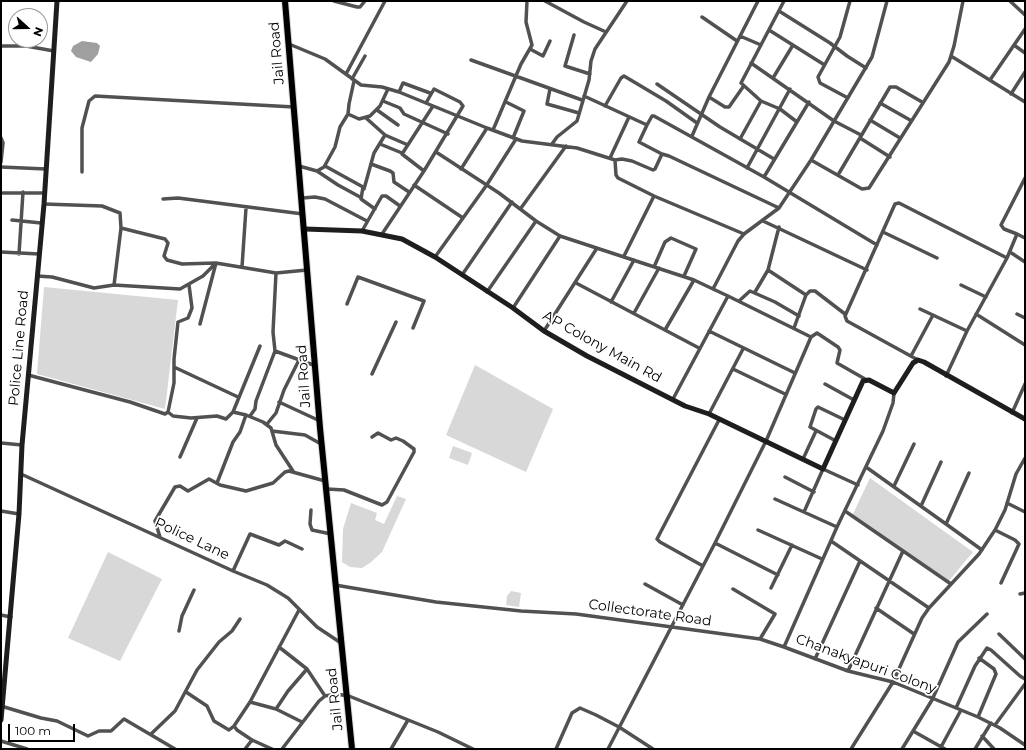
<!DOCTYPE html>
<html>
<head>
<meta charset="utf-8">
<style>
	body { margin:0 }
	#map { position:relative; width:1026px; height:750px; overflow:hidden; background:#fff; font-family:Montserrat,sans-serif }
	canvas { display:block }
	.frame { position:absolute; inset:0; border:2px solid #000; pointer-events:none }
	.north { position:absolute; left:8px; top:8px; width:40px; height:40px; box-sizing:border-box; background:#fff; border:1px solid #999; border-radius:50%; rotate:111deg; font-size:11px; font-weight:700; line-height:16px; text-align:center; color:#000 }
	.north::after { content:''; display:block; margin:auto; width:14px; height:18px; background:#000; clip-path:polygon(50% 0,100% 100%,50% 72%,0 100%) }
	.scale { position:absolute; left:8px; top:724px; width:67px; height:18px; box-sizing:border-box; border:2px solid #000; border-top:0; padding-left:5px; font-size:12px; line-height:14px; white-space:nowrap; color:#000; -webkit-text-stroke:3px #fff; paint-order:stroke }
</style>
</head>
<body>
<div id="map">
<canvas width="1026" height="750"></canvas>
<div class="frame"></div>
<div class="north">N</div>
<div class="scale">100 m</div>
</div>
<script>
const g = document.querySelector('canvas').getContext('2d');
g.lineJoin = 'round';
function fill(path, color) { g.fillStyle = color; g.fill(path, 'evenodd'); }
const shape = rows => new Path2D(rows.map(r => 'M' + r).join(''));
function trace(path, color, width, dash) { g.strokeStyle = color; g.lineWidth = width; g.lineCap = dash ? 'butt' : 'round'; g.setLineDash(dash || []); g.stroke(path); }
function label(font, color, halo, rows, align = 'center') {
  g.font = font + ' Montserrat,sans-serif'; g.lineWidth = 3.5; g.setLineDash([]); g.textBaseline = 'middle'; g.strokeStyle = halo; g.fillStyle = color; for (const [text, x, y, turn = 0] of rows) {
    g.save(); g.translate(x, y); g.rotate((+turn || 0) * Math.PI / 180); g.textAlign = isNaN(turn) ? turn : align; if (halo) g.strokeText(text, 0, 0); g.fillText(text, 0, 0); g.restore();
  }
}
const green = shape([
	[44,287,178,300,165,409,37,374],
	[475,365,553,409,526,472,446,435],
	[453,446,472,453,468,465,449,458],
	[870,478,973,552,948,582,852,516],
	[397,496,406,499,382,552,370,563,362,568,350,567,342,562,343,529,351,503,377,513,375,520,384,524],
	[108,552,162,579,120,661,68,638],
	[511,591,521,593,519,607,506,605,507,596]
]);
const water = shape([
	[82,41,97,43,100,46,98,54,91,62,76,57,71,51,73,46]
]);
const street = shape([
	[334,1,357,7,360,7,365,1],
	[545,1,584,22,606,32],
	[784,1,741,83,761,101,780,109,797,122],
	[1010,1,1025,15],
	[779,11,830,43,847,56,866,68],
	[702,17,737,41],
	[769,30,823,64],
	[574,35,565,66,590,74],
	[740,36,761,45],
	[289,44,325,59,361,85,382,87,399,92,487,128],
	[1014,45,1025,53],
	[1,46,26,46,54,51],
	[530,49,543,56,550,41],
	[951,56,1025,102],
	[471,60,582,100],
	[751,63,834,121,861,135],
	[346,74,385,1],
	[773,78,793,45],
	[352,79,365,56],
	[990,80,1025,29],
	[657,84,720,127,774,159],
	[550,89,547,104,579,113],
	[399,92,403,83,430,93],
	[1011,94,1025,72],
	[584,96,647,125,639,142,662,154],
	[709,97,725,107,729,107,743,87],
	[848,98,820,83,818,77,840,37,850,1],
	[383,101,400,108,404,114,448,134],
	[506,102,524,111,513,138],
	[880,103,910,120],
	[605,106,621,78,624,76,666,101,697,123],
	[377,110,398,125],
	[348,114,359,119,370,116,380,106,388,89],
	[870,120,900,138],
	[647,125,652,116,654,116,764,177,877,245],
	[493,130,521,64,532,45,526,22,527,1],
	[385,135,408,145],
	[692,136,709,97,758,1],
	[1,138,3,143,1,162],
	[860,138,890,157],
	[740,139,761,101],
	[380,144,402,153],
	[552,144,557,137,577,121,589,80,591,61,595,49,627,1],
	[436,152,499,193,536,221,560,236,694,280],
	[610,158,629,117],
	[615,160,616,175,618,178,654,196,744,234],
	[811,160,862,189,869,188,949,62,954,46,963,1],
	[371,164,390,171,393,173,394,182,409,192],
	[299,166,317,171,324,167,335,147,340,127,348,114,349,104,354,81],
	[325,166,363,187,361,199,375,209],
	[1,167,46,169],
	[747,168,790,89],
	[461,169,487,128,522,141,577,148,615,160,622,159,632,161,653,170,655,169,662,154,669,156,779,208],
	[317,171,338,185,360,197],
	[424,171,402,154,433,106],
	[82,172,82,128,89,101,95,96,294,107],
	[838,175,890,87,896,87,922,102],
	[764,177,809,102],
	[414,185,463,218],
	[364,189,374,153,385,135,366,118],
	[1,193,44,193],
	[302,198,315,197,325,199,367,221],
	[163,199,178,198,303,214],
	[44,204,102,206,120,213,121,228,114,285],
	[521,208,566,146],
	[12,220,41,223],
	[763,221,867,270],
	[121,228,165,239,168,243,164,256,167,260,182,264,216,263,200,324],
	[362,231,382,196,386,196,400,206],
	[883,232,937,258],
	[382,234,424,171,463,106,460,102,434,89,426,103],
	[1017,234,1025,238],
	[1,252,39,254],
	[1010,252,1025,262],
	[19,254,23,192],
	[624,256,654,196],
	[435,257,486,186,516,139],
	[242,267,246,208],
	[654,267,665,242,671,238,696,249,684,276],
	[768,270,806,295,810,291,815,291,845,314],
	[462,275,512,202],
	[37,276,52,277,94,288,114,285,180,289,203,276,216,263,276,273,307,270],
	[576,283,699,348],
	[961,285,986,297],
	[487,292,536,221],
	[755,292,768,270,779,227],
	[728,296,811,337],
	[739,301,750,291,775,302,799,316],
	[611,302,634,260],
	[347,304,358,277,424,301,413,328],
	[513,308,560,236],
	[920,309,967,331],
	[634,313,659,268],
	[976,314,1025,345],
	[1017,314,1025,318],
	[794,328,806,295],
	[665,330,694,280,713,289],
	[544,331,597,248],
	[709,331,795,373],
	[275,351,316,366],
	[911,356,933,315],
	[918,360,847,321,845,316,895,204,899,203,1007,258],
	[174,367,238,397],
	[733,369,785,394],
	[372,374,396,322],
	[28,375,130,402,165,414,168,412,173,416,191,418,217,416,226,419,233,412,246,415,263,422,271,428,276,445,293,471],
	[946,376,967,331,1007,258,1017,234,1004,229,1001,225,1025,178],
	[825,384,854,400],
	[673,399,728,296,713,289,738,241,744,234,779,208,811,160,872,57,887,1],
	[279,402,320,421],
	[168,412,174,383,174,359,178,322,188,318,192,308,189,285],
	[233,412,260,346],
	[1012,413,1025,384],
	[709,414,743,349],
	[250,416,255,409,256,401,275,351,273,332,276,273],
	[267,424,276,413,284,390,299,360],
	[272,431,305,435,321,444],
	[836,441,810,427,816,409,818,407,845,420],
	[1,443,22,445],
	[180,457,197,418],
	[803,459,816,431],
	[866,467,946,524,969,473],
	[21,474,233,571,267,585,288,598,317,627,341,643],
	[785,477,814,492],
	[217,483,233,442,240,432,246,415],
	[894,486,914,444],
	[327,489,344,490,382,505,387,502,414,452,414,449,403,441,396,438,391,440,378,433,372,437],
	[775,499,837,527],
	[1007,503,1025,512],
	[921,506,941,462],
	[311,510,310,524,312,530,331,534],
	[1,511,19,514],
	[845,511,951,584],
	[804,512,823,469,858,485],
	[946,524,982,550],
	[758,530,822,559],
	[995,530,1015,540,1019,544,1001,583],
	[160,537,155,521,175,487,180,486,188,491,209,479,220,485,246,491,273,483,285,472,289,471,325,481],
	[831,541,929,608],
	[715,543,778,575],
	[703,566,660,542,657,539,719,420],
	[233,571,250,534,279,545,285,541,302,549],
	[645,584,683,605],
	[335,585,436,602,521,611,576,614,672,627,760,639,784,647,837,527,883,431,893,403,894,393],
	[771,588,792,545],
	[733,589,775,614,760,639],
	[1020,594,1025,593],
	[876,608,914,634],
	[1,615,11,617],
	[179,631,182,616,194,590],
	[999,634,1025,659],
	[279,647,307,669,325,696],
	[784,647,848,671,893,682,978,717,1000,728,1025,745],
	[815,659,860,561],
	[848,671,903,551],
	[186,692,207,706,214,721,229,730,234,726],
	[250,702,276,709,302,722],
	[1,706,41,718,57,721,88,736,99,731,111,731,124,719,175,749],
	[956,708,975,666,987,648,991,650,1020,676,1025,679],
	[276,709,288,691,307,669],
	[978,717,996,674,994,669,979,658],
	[995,725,1025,684],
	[913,731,945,749],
	[151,734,175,711,197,670,219,642,232,631,240,619],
	[982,736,994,749],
	[1,741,27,749],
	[941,747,961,710],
	[245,749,252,740],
	[272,749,252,740,237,730,234,726,250,702,299,610],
	[282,749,319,701,325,696,336,694,349,696,386,711,438,732,473,749],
	[391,749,408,720],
	[556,749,572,713,580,708,596,715,619,727,653,749],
	[608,749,715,543,766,441,811,337,817,333,838,347,840,350,837,363,865,379],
	[851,749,893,682,922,618,929,608,979,554,995,530,1005,510,1016,474,1025,458],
	[902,749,932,700,958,642,987,614],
	[975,749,991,723]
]);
const secondary = shape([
	[305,229,362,231,402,239,435,257,513,308,544,331,587,356,685,406,709,414,823,469,863,381,869,380,894,393,913,363,918,360,924,362,1025,419],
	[1,720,19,514,22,445,44,204,57,1]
]);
const primary = shape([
	[285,1,320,428,352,749]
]);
const streetNames = [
	["Jail Road",277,53,-95],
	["AP Colony Main Rd",602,347,29],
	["Police Line Road",19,348,-85],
	["Jail Road",304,376,-94],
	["Police Lane",192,539,25],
	["Collectorate Road",650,613,8],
	["Chanakyapuri Colony",866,664,20],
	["Jail Road",335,699,-96]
];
fill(green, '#d8d8d8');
fill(water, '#9f9f9f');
trace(primary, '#dbdbdb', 8);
trace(street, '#515151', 3.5);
trace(secondary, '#1e1e1e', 5);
trace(primary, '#000', 6);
label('14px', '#000', '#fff', streetNames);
</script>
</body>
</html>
